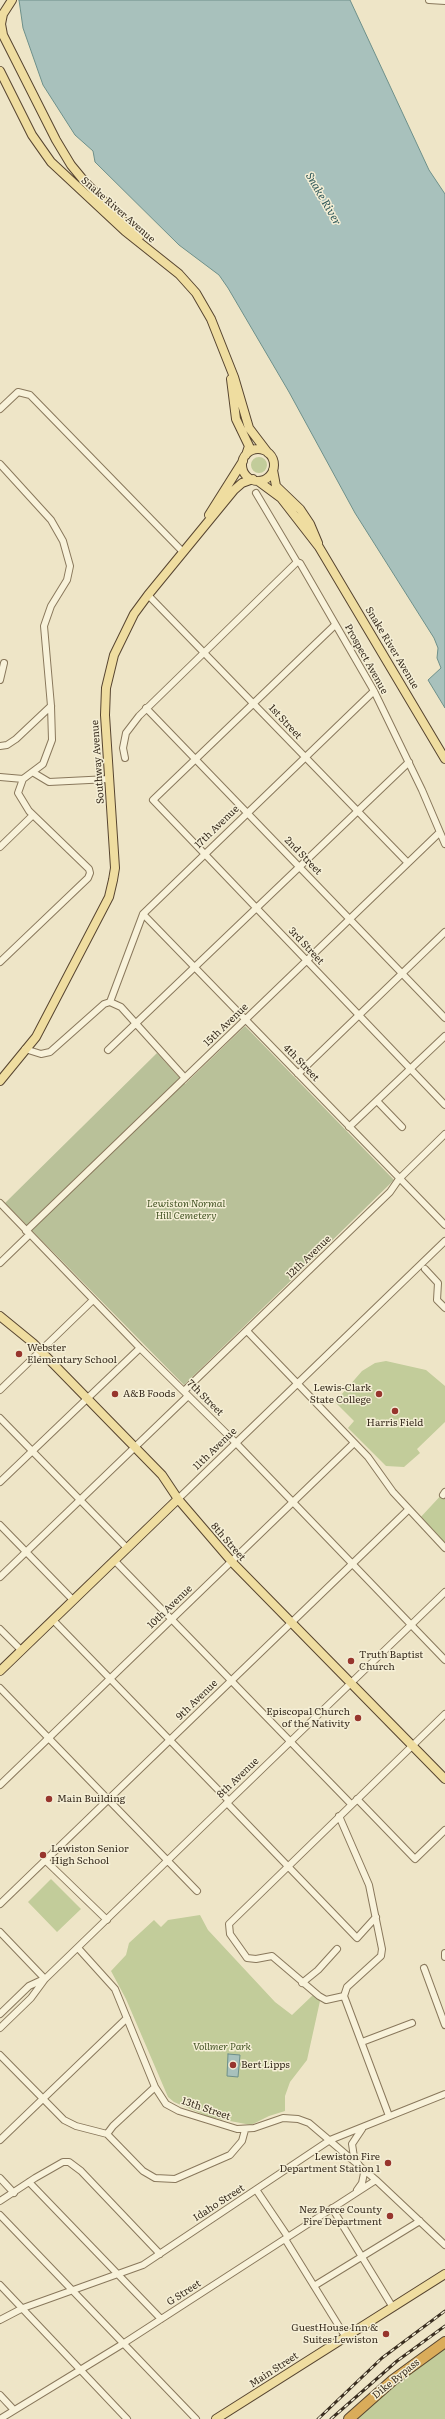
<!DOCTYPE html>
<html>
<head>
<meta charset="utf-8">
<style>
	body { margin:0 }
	canvas { display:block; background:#eee5c7 }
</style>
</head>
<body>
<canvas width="445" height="2419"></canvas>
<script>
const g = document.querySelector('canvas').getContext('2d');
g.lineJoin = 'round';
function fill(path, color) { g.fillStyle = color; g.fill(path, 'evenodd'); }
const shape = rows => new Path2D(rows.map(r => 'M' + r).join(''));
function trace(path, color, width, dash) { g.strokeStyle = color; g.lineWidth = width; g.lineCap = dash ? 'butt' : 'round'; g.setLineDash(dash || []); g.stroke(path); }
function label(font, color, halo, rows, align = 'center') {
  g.font = font + ' Literata,serif'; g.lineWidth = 3; g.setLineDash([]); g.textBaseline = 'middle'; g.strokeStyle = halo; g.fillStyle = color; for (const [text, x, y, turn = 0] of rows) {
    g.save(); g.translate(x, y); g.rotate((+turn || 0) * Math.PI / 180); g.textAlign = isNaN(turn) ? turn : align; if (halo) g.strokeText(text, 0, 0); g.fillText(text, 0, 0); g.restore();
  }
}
const green = shape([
	'251 465a8 8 0 1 1 16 0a8 8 0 1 1-16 0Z',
	[386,1361,426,1370,445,1386,445,1422,417,1449,420,1453,404,1467,386,1466,348,1428,354,1421,335,1402,362,1371,375,1363],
	[445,1491,445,1548,418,1520],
	[51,1879,81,1909,57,1932,28,1902],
	[200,1915,208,1930,275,2002,292,2015,313,1995,320,2001,307,2060,290,2082,285,2096,285,2111,269,2116,251,2125,209,2117,174,2102,168,2097,126,1999,111,1971,126,1955,129,1943,154,1920,161,1927,168,1920],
	[445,2342,445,2419,349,2419]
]);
const cemetery = shape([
	[245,1026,394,1180,184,1385,5,1203,157,1053,185,1084]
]);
const water = shape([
	[19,0,350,0,429,170,445,194,445,708,428,680,441,668,437,658,438,648,434,638,355,513,289,392,228,288,219,275,179,245,95,162,93,151,75,135,43,85,23,28,19,0],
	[228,2054,240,2055,238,2077,227,2076,228,2054]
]);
const minor = shape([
	[429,0,445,1],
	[0,409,18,392,30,395,183,552],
	[0,464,51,520,63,541,70,566,67,580,51,606,44,626,51,706,52,740,43,764,23,779,18,793,29,811,89,869,90,873,88,878,0,962],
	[256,493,297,562,300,563,374,691,422,790,445,844],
	[148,595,408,863],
	[335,625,153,800,445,1105],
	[0,680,4,663],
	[146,708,445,1018],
	[0,746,7,745,16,739,51,706],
	[125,758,123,748,126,733,139,716,297,562],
	[34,773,49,782,109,779],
	[0,777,23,779],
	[0,847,33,815],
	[143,914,445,1225],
	[110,1002,143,914,374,691],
	[110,1002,121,1007,185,1078],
	[25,1049,41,1054,50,1052,104,1004,110,1002],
	[108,1050,409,762],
	[298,1074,445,932],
	[377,1101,402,1127],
	[349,1127,445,1036],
	[0,1203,140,1348,236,1443,445,1660],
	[26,1231,439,833],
	[0,1263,30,1234],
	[425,1269,438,1283,437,1300,445,1308],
	[247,1331,368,1457,393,1492,445,1548],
	[0,1390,93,1300],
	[184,1391,390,1192,399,1179,445,1134],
	[0,1418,127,1548],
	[0,1482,140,1348],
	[443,1495,445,1492],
	[178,1499,445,1241],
	[0,1525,73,1600],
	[114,1560,351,1804],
	[0,1577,188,1396],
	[53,1620,229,1801],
	[0,1629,21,1650],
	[0,1688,197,1891],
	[0,1785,354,1443],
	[357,1799,415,1859,445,1830],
	[227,1803,357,1938,376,1917],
	[339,1816,369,1885,382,1949,381,1956,347,1987,344,1996,389,2116],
	[45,1860,107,1920],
	[0,1904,408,1510],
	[0,1932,45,1979],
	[78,1948,115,1989,155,2087,166,2104,179,2111,237,2129,254,2128,283,2118,298,2119,309,2123,376,2180,445,2245],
	[445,1953,445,1957],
	[424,1968,445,2025],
	[302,1983,318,1970,337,1949],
	[344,1996,326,2000,319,1996,272,1956,256,1959,247,1958,230,1934,229,1924,445,1714],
	[0,2014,29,1986,42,1980],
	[0,2028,31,1998,45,1979,445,1592],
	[362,2042,412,2023],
	[0,2055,64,2120,76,2126,107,2134,143,2171,155,2178,175,2179,230,2155,242,2141,245,2130],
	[107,2134,113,2126,155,2087],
	[0,2140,127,2018],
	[0,2178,14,2193],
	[29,2182,161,2319],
	[357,2190,362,2183,364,2173,354,2157,352,2144,362,2129],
	[257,2191,288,2237],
	[0,2201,35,2178,63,2162,69,2162,81,2171,160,2254],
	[332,2208,392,2306],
	[0,2215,196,2419],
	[285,2239,345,2336],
	[0,2285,127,2419],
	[314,2286,420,2221],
	[0,2320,23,2308,143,2265,330,2140,445,2094],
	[0,2395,14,2410],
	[0,2419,121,2345,376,2180]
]);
const major = shape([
	[12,0,3,14,1,24,3,35,56,140,71,165,85,182,139,237],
	[0,71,32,135,51,162,125,231,179,274,196,293,211,319,234,377,249,428,268,453],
	[231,379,236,419,249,446,246,455],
	'242 465a16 16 0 1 1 32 0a16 16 0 1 1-32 0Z',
	[273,470,276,486,300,509,310,524,318,543],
	[258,481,281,498,319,547,445,759],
	[209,515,243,461],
	[0,1081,36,1037,109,897,113,880,115,868,105,715,106,688,114,655,134,614,148,595,234,490,242,483,253,479],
	[0,1316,33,1343,162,1475,178,1499,232,1562,445,1779],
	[0,1671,178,1499],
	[216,2419,445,2274]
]);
const highway = shape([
	[349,2419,393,2380,445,2342]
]);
const rail = shape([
	[318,2419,382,2358,445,2311],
	[331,2419,397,2361,445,2326]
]);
const markers = [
	[19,1354,4,"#97352d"],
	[115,1394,4,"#97352d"],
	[379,1394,4,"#97352d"],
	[395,1411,4,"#97352d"],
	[351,1661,4,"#97352d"],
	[358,1718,4,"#97352d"],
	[49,1799,4,"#97352d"],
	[43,1855,4,"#97352d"],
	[233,2065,4,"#97352d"],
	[388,2163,4,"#97352d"],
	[390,2216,4,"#97352d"],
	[386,2334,4,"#97352d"]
];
const streetNames = [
	["Snake River Avenue",118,210,41],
	["Snake River Avenue",392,648,59],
	["Prospect Avenue",366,659,61],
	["1st Street",285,722,47],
	["Southway Avenue",98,762,-94],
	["17th Avenue",217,827,-44],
	["2nd Street",303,856,46],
	["3rd Street",306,946,47],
	["15th Avenue",226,1025,-44],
	["4th Street",301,1063,46],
	["12th Avenue",309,1257,-44],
	["7th Street",205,1398,45],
	["11th Avenue",215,1449,-44],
	["8th Street",228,1542,49],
	["10th Avenue",170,1607,-44],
	["9th Avenue",197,1700,-44],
	["8th Avenue",238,1778,-44],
	["13th Street",206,2109,19],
	["Idaho Street",219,2203,-33],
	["G Street",184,2293,-33],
	["Main Street",274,2370,-33],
	["Dike Bypass",396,2379,-39]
];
const parkNames = [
	["Lewiston Normal",186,1204],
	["Hill Cemetery",186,1216],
	["Vollmer Park",222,2047]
];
const poiNames = [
	["Webster",27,1348],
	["Elementary School",27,1360],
	["Lewis-Clark",371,1388,"right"],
	["State College",371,1400,"right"],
	["A&B Foods",123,1394],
	["Harris Field",395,1423,"center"],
	["Truth Baptist",359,1655],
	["Church",359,1667],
	["Episcopal Church",350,1712,"right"],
	["of the Nativity",350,1724,"right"],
	["Main Building",57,1799],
	["Lewiston Senior",51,1849],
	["High School",51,1861],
	["Bert Lipps",241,2065],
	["Lewiston Fire",380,2157,"right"],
	["Department Station 1",380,2169,"right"],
	["Nez Perce County",382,2210,"right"],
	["Fire Department",382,2222,"right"],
	["GuestHouse Inn &",378,2328,"right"],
	["Suites Lewiston",378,2340,"right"]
];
const waterNames = [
	["Snake River",323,199,60]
];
fill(green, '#c2cc9a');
fill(cemetery, '#b9c199');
fill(water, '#a8c1bc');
trace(water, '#6e908a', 1);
trace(minor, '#89785c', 8);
trace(major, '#574530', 10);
trace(highway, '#574530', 12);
trace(minor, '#f8f2da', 6);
trace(major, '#efdda0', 8);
trace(highway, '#daac5a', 10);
trace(rail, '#3a2e20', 3);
trace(rail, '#f5efd6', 1.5, [4.5]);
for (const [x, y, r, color] of markers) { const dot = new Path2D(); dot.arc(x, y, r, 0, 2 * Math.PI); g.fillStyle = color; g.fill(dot); trace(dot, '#f5efd6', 1.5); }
label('10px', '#3a2e20', '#f5efd6', streetNames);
label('italic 10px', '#465627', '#f5efd6', parkNames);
label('10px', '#3a2e20', '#f5efd6', poiNames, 'left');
label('italic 11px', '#2f5859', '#f5efd6', waterNames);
</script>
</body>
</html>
